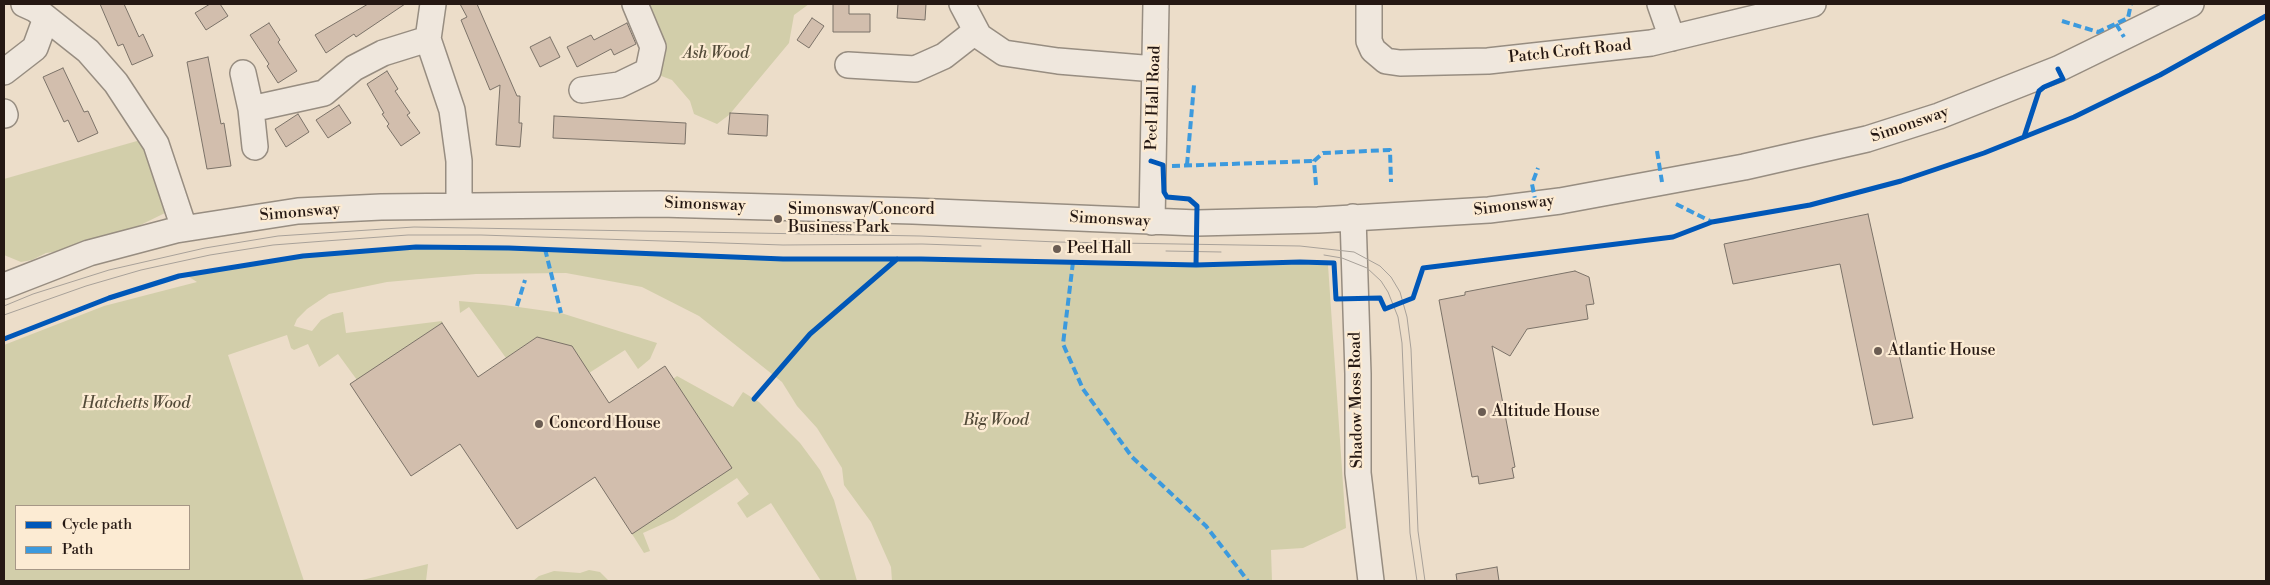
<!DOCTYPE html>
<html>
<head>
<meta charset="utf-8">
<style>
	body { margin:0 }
	#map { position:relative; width:2270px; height:585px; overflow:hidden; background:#ecddc9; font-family:"Libre Bodoni",serif }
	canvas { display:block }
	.frame { position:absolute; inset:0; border:5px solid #251813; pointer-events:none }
	.legend { position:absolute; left:15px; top:505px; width:175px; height:65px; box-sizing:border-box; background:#fcebd3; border:1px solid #a69786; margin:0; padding:6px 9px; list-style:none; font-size:15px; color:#251813 }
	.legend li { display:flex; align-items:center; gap:10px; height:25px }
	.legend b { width:25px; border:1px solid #a69786 }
</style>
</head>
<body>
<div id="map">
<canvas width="2270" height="585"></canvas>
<div class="frame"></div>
<ul class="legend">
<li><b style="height:6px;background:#0057b8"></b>Cycle path</li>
<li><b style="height:6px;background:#3c9ade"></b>Path</li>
</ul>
</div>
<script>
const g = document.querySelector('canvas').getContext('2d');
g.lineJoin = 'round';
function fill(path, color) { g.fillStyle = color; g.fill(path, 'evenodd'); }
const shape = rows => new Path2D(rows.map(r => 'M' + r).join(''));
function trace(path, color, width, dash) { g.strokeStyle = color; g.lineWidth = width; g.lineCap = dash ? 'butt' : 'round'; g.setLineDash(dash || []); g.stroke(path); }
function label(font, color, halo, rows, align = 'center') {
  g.font = font + ' "Libre Bodoni",serif'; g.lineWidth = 4.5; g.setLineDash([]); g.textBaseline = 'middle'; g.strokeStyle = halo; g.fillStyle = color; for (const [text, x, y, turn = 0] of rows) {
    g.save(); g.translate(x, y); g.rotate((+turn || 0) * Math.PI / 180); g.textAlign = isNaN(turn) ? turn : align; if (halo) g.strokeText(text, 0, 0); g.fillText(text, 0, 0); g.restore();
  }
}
const green = shape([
	[635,4,809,4,794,15,789,43,729,115,717,124,694,114,690,101,672,80,648,71],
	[151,137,175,202,165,213,120,235,69,250,46,253,32,260,21,262,4,255,4,179],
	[416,247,509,248,783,259,897,259,1196,265,1300,262,1328,265,1346,528,1303,548,1271,550,1272,581,892,581,891,567,871,522,844,485,842,468,817,428,797,406,782,382,699,316,642,287,566,273,476,274,387,282,329,294,307,309,297,319,294,326,312,331,321,320,333,314,343,312,346,333,442,321,442,323,357,380,338,354,319,367,308,344,294,350,291,348,287,335,228,355,304,581,4,581,4,345,104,306,197,282,186,275,303,256],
	[16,506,189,506,189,569,16,569],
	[459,301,504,305,561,313,657,343,650,359,638,369,625,350,589,373,537,337,506,358,469,307,460,313],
	[677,376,733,407,743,392,759,402,800,443,820,470,834,500,857,581,821,581,771,503,747,518,737,503,749,494,737,478,674,519,643,533,650,551,644,553,632,534,673,379],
	[428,564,426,581,358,581],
	[589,570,600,572,609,581,533,581,539,576,554,571,580,573]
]);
const building = shape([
	[100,4,124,4,139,37,143,34,153,56,132,65,123,44,118,46,100,4],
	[210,4,220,4,228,16,206,30,195,13,210,4],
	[368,4,405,4,356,37,354,34,326,53,315,35,368,4],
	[460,4,477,4,517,96,520,96,519,123,522,123,520,147,496,145,500,85,490,90,461,20,467,17,460,4],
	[833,4,849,4,849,14,870,14,870,32,833,32,833,4],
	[898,4,926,4,925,20,897,18,898,4],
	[812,18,824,26,809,48,797,40,812,18],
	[269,23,280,40,278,42,297,71,278,83,267,66,269,64,250,35,269,23],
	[627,23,636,44,614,55,611,49,577,67,567,47,591,35,594,40,627,23],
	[550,37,560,57,540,67,530,47,550,37],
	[208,57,221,124,224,123,231,166,207,169,187,62,208,57],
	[63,68,84,112,88,111,98,133,78,142,68,120,64,122,43,77,63,68],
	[387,71,398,89,395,91,410,113,407,115,420,133,401,146,387,126,389,124,382,114,384,113,367,84,387,71],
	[339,105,351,123,328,138,316,120,339,105],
	[730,113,768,115,767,136,728,134,730,113],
	[298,114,309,132,286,147,275,129,298,114],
	[554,116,686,123,685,144,553,138,554,116],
	[1868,214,1913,418,1873,425,1840,264,1733,284,1724,244,1868,214],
	[1575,271,1589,277,1594,304,1586,305,1588,319,1527,329,1510,356,1492,346,1515,467,1512,468,1514,478,1479,484,1478,476,1472,477,1439,300,1465,295,1465,292,1575,271],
	[442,323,478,377,537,337,572,346,609,403,665,366,732,468,632,534,595,477,517,529,460,444,411,476,350,384,442,323],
	[1497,567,1499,581,1457,581,1456,574,1497,567]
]);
const minor = shape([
	[24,4,35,9,88,51,116,83,156,144,184,228],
	[433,4,428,39,452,110,459,161,459,206],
	[962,4,979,36,1004,53,1058,61,1155,69],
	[1369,4,1369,41,1373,50,1386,61,1400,63,1488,61,1651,43,1813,4],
	[1660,4,1672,38],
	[848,65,915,69,944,56,976,31],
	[4,72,35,48,46,18],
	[243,73,251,109,324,93,354,68,383,53,428,39],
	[582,90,619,85,648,71,653,47,635,4],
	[251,109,255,147],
	[4,112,5,115],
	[1353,217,1358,374,1358,473,1371,581],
	[1152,222,1156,4],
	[4,286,89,253,176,230,298,211,381,207,660,204,913,211,1197,223,1318,220,1489,210,1560,201,1744,167,1867,139,1939,116,2058,69,2191,4]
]);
const tram = shape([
	[1166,251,1221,252],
	[1324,255,1342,258,1367,268,1381,281,1388,292,1398,317,1402,343,1410,533,1417,581],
	[4,306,33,294,109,270,205,248,278,236,414,227,921,236,1057,242,1300,246,1354,252,1380,266,1391,277,1400,292,1407,317,1411,349,1418,531,1425,581],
	[4,315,86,286,141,270,210,255,273,245,325,241,408,235,481,235,783,245,922,244,981,246]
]);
const quiet = shape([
	[2062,21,2098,32,2128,18,2131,4],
	[2116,24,2124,37],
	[1657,151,1662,182],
	[1187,165,1194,85],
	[1172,166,1314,161],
	[1316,185,1314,161,1323,153,1390,150,1391,182],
	[1536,204,1532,184,1538,168],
	[1676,204,1712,222],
	[545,249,561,313],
	[1073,262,1063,344,1083,389,1132,457,1206,526,1248,581],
	[517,306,525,280]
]);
const cycleway = shape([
	[2024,137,2039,91,2044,87,2063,79,2058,69],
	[1151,161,1163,165,1164,192,1167,197,1189,199,1197,206,1196,265],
	[4,339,109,298,179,276,303,256,416,247,509,248,783,259,921,259,1196,265,1300,262,1334,263,1336,299,1380,298,1385,309,1413,298,1423,268,1673,237,1712,222,1810,205,1901,181,1984,153,2074,117,2160,75,2266,16],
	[754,399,810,334,897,259]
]);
const markers = [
	[778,219,5,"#6b5d53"],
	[1057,249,5,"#6b5d53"],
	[1878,351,5,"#6b5d53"],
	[1482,412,5,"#6b5d53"],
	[539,424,5,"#6b5d53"]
];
const streetNames = [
	["Patch Croft Road",1570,52,-6],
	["Peel Hall Road",1154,98,-88],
	["Simonsway",1910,125,-19],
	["Simonsway",705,205,2],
	["Simonsway",1514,206,-7],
	["Simonsway",300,213,-5],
	["Simonsway",1110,220,3],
	["Shadow Moss Road",1357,400,-91]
];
const parkNames = [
	["Ash Wood",716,54],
	["Hatchetts Wood",136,404],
	["Big Wood",996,421]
];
const poiNames = [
	["Simonsway/Concord",788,210],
	["Business Park",788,228],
	["Peel Hall",1067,249],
	["Atlantic House",1888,351],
	["Altitude House",1492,412],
	["Concord House",549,424]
];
fill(green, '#d2ceaa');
fill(building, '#d2bead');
trace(building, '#7b7268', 1);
trace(minor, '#978d81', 28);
trace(minor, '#efe7dd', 25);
trace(tram, '#a8a199', 1);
trace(quiet, '#3c9ade', 4, [8, 4]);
trace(cycleway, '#0057b8', 5);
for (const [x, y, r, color] of markers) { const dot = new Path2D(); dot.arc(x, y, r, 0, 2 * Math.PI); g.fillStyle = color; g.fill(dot); trace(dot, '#fcebd3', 2); }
label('16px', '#251813', '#fcebd3', streetNames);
label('italic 16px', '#534b39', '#fcebd3', parkNames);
label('16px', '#251813', '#fcebd3', poiNames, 'left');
</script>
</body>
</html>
